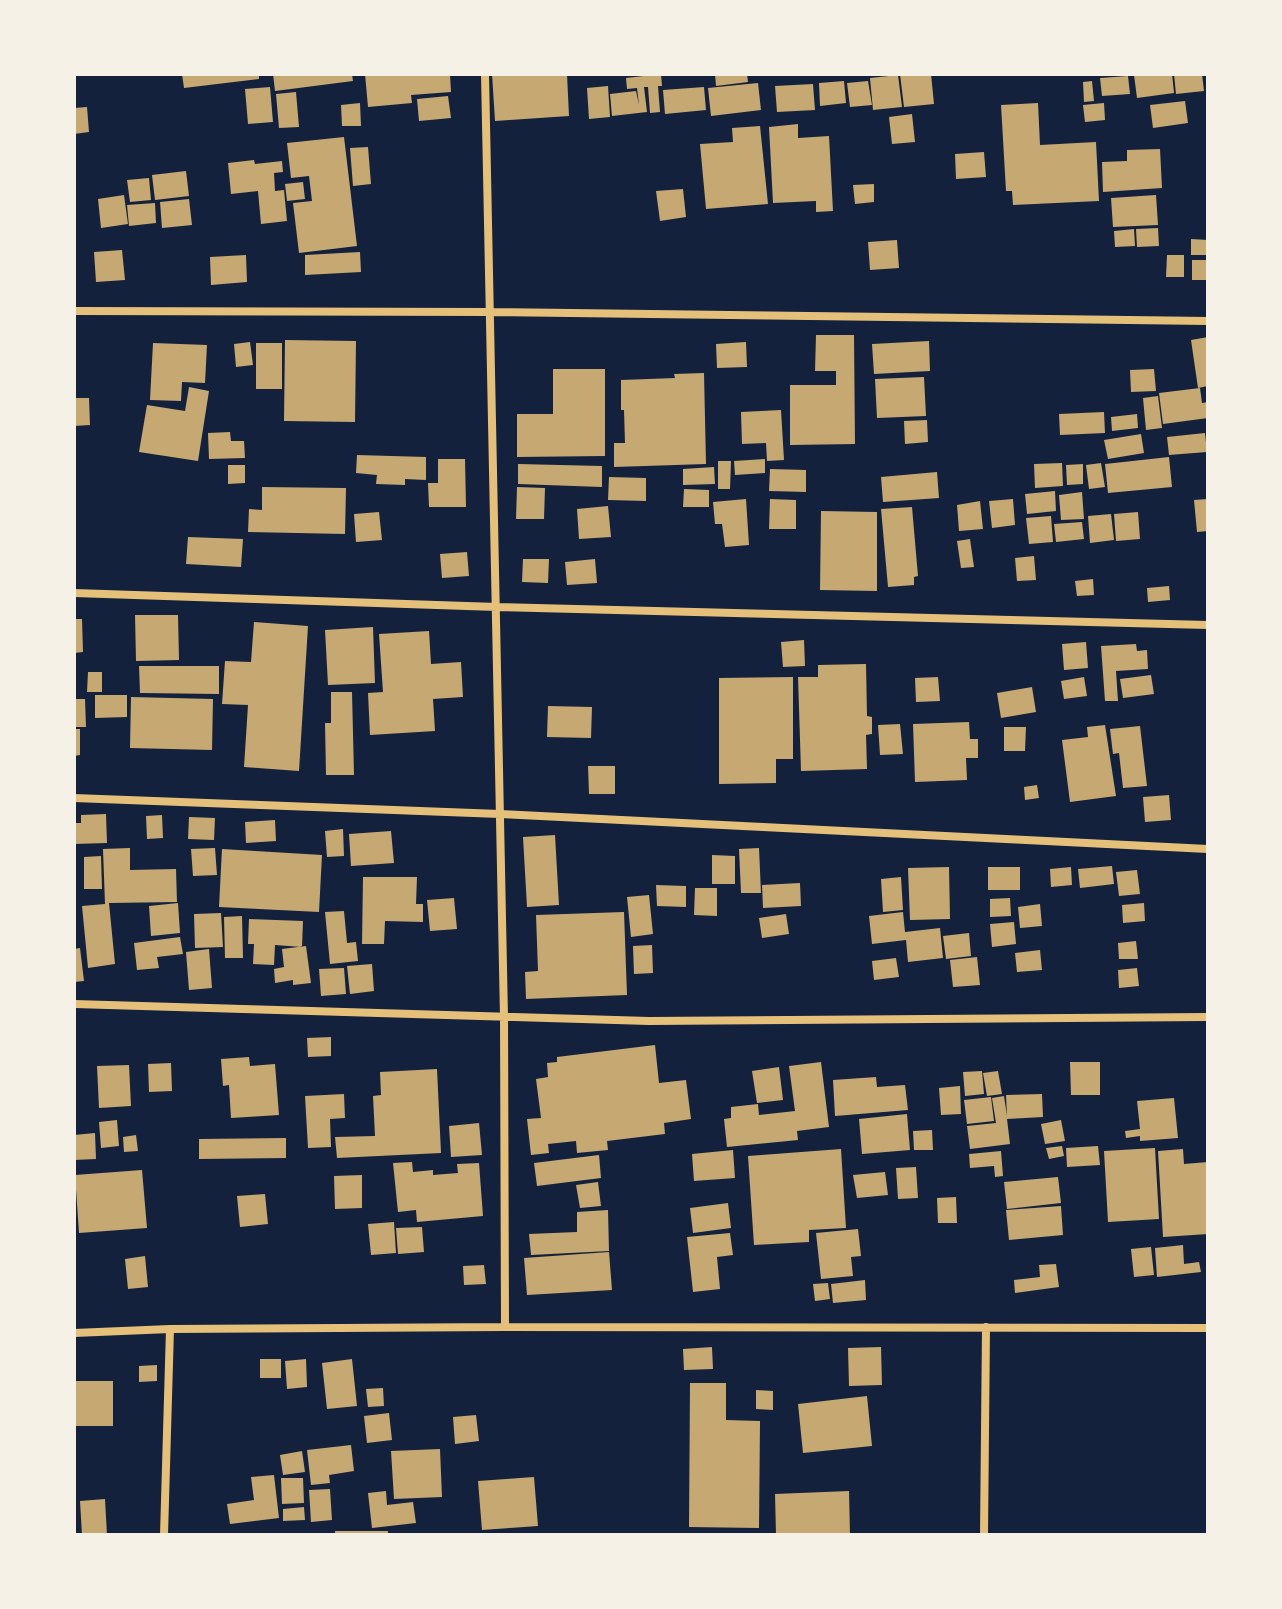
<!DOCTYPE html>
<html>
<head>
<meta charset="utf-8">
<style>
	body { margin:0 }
	#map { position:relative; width:1282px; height:1609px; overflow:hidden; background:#14213d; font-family:"PT Sans Narrow",sans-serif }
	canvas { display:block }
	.frame { position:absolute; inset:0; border:76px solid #f6f1e7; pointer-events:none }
</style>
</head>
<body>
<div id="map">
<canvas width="1282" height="1609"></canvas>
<div class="frame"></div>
</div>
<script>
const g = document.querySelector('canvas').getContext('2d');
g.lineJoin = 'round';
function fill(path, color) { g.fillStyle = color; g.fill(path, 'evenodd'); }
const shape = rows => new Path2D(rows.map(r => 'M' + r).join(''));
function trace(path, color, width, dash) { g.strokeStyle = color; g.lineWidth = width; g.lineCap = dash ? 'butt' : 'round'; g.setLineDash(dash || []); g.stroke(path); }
const building = shape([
	[182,74,259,74,259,79,184,88],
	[273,74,352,74,353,81,275,91],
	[365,74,450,74,451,92,411,95,412,103,368,107],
	[492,74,567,74,569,116,495,121],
	[661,74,662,86,658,86,660,112,650,113,648,87,644,87,647,112,612,116,610,94,636,91,639,105,637,88,627,89,626,78],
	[715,74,747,74,748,82,716,86],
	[900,74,931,74,934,104,904,107],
	[1146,74,1172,74,1174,93,1137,98,1134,75],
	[1174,74,1202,74,1204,91,1176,94],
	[898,75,902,107,873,110,870,78],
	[1128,76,1130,94,1102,96,1100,78],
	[844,81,846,103,820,106,819,83],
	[868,81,872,105,850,107,847,83],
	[1092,81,1094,101,1084,102,1083,82],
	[758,83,761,110,711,116,708,88],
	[813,84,815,110,777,112,775,86],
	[608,86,610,117,589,119,587,88],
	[270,87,273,122,248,124,245,89],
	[704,87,706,110,665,114,663,90],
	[296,92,299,127,279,128,276,94],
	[448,96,451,118,419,121,417,99],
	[1185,101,1188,123,1153,128,1150,105],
	[360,103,361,126,342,126,341,105],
	[1038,103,1040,145,1096,142,1099,201,1013,205,1012,191,1006,191,1001,105],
	[1104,103,1105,120,1085,122,1083,105],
	[87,107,89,132,74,134,74,108],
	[912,114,915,142,892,144,889,117],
	[798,124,798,138,829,136,833,211,816,212,816,201,773,203,769,127],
	[760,126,768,204,706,209,700,144,733,142,732,128],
	[344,137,357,246,299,253,293,203,312,201,309,176,291,178,287,143],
	[368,147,371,184,353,186,350,148],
	[1160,149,1162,188,1103,192,1102,162,1127,161,1127,150],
	[984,152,986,177,956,179,955,154],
	[254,160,255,164,282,161,283,172,274,173,275,191,284,190,287,221,261,224,258,191,231,194,228,163],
	[186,171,189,196,155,200,152,175],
	[149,178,151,200,130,202,127,180],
	[303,182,305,199,287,201,285,184],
	[874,184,874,202,855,204,853,185],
	[683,189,686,217,660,221,656,191],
	[124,195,128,224,101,228,98,199],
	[1156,195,1158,225,1113,227,1111,198],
	[189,199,192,225,162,228,160,202],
	[155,203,156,223,129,226,127,205],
	[1158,228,1159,246,1137,247,1136,229],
	[1134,229,1135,246,1115,247,1114,231],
	[1191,239,1208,240,1208,255,1191,255],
	[897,240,899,268,870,270,868,242],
	[122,250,125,280,96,282,94,252],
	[360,252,361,272,305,275,305,255],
	[246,255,247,282,211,285,210,257],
	[1167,255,1184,255,1184,277,1166,277],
	[1192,260,1208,260,1208,280,1192,280],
	[816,335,854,335,855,444,790,445,790,385,836,385,836,371,815,371],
	[1208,337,1208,386,1198,388,1191,340],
	[285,340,356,341,355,422,284,421],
	[929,341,930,371,874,374,872,344],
	[250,342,253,365,236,367,234,344],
	[746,342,747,367,717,368,716,344],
	[153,343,207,345,205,383,182,382,181,401,150,400],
	[256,343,282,343,282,389,256,389],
	[553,369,605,369,605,456,517,457,517,414,553,414],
	[1154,369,1156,391,1131,392,1130,370],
	[704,373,706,464,614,467,614,443,625,443,624,410,621,410,621,380,675,378,674,374],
	[924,377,926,416,877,418,875,379],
	[189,387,209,391,198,461,139,452,147,405,185,411],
	[1200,388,1202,403,1208,402,1208,418,1163,424,1159,393],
	[1158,396,1162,428,1146,430,1143,398],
	[74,398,89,398,90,425,74,426],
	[781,410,784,460,767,461,766,443,742,444,741,412],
	[1104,412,1105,433,1060,435,1059,414],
	[1137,414,1138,428,1112,431,1111,417],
	[927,420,928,442,905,444,904,421],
	[230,432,231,441,244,441,245,458,209,459,208,433],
	[1205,433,1207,452,1169,455,1167,437],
	[1141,434,1144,453,1108,459,1104,440],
	[357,455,426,457,426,480,405,479,405,485,376,484,377,475,356,473],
	[1169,457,1172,487,1108,493,1105,464],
	[438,459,465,459,466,507,429,507,428,483,438,483],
	[765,459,765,473,735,475,734,461],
	[718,461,731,461,730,489,718,489],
	[1062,463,1063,486,1035,488,1034,464],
	[1101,463,1105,487,1089,489,1086,465],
	[518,464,602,466,602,487,518,484],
	[1083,464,1083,484,1067,485,1066,465],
	[228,465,245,465,245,483,228,484],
	[714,467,715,484,683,485,683,469],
	[770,469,806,470,806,492,769,491],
	[937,472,939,498,883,502,881,477],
	[609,477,646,478,646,501,608,500],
	[262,487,346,488,345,534,248,532,249,509,262,510],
	[517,487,545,488,544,519,516,519],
	[684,489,709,490,709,507,683,507],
	[1055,491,1056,511,1027,514,1025,494],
	[1082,492,1084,519,1061,520,1059,495],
	[746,499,749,545,725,547,722,524,715,524,713,502],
	[770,499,796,500,796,529,769,529],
	[1013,499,1015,525,992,528,989,501],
	[1208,499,1208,531,1197,532,1194,500],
	[980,501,983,529,959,531,957,505],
	[608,506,611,537,579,539,577,509],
	[912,507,918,576,914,577,914,585,888,587,881,509],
	[821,511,877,512,877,591,820,590],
	[379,512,382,540,356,542,354,514],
	[1138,512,1140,539,1116,541,1114,514],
	[1111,514,1114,540,1090,543,1088,516],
	[1051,516,1053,542,1029,544,1026,518],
	[1082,522,1084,539,1056,542,1054,524],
	[188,537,243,539,241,567,186,564],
	[970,539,974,567,961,568,957,541],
	[467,552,469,576,442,578,440,554],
	[1034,556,1036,580,1017,581,1015,558],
	[523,559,549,559,548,583,522,582],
	[595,559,597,583,567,585,565,562],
	[1093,579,1094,595,1077,596,1075,581],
	[1169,586,1170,600,1148,602,1147,588],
	[135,615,178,615,179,660,136,661],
	[74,619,82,619,83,652,74,653],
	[254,622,308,626,299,771,244,767,248,705,222,704,225,661,251,662],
	[373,627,375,683,328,685,325,630],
	[429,631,431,664,461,662,463,697,433,699,435,731,370,735,368,693,383,692,379,634],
	[804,640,805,666,783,667,781,642],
	[1086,642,1088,668,1064,670,1062,644],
	[1136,644,1137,651,1147,650,1148,669,1116,671,1118,701,1105,701,1101,646],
	[866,664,867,716,872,717,872,734,866,735,867,769,801,771,798,677,818,677,818,665],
	[139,666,219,666,219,694,140,693],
	[88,672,102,672,102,692,87,692],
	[1151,675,1154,694,1123,698,1120,679],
	[793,677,793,759,776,759,776,783,719,784,719,678],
	[938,677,940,701,916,702,915,678],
	[1084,677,1087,696,1064,699,1061,681],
	[1032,687,1036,712,1001,718,997,693],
	[331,692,352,692,354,775,326,775,325,723,331,723],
	[95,695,127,695,127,717,95,718],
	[131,697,213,699,212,750,130,748],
	[74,699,85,699,86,727,74,727],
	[548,706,592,707,591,738,547,737],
	[969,722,970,739,978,739,978,758,966,758,967,780,915,782,913,724],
	[900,724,903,754,880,755,878,725],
	[1105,725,1116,796,1070,802,1062,740,1088,737,1087,727],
	[1140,726,1147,786,1123,788,1119,753,1113,754,1110,729],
	[1004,727,1026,727,1025,751,1004,751],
	[74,729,80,729,80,755,74,756],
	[588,766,615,766,615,794,589,794],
	[1037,785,1039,798,1025,800,1024,787],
	[1169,795,1171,820,1145,822,1143,797],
	[106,814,107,843,74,844,74,823,81,823,81,815],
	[162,815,163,838,147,839,146,816],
	[189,817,215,818,214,840,188,839],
	[275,820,276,841,246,843,245,822],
	[343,829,344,856,327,857,325,831],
	[391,831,394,863,351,866,349,834],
	[555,835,559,905,527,907,523,837],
	[130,848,130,870,176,869,177,902,109,903,115,964,88,968,82,906,105,904,103,849],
	[215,848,217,875,193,876,191,849],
	[759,848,761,893,741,893,739,849],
	[222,849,322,855,319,912,219,907],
	[712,855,735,856,735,884,712,884],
	[101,856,102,889,84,889,84,857],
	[1112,866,1114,884,1080,888,1078,869],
	[949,867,950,919,910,920,908,868],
	[988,867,1020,867,1020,890,988,890],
	[1071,867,1072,885,1051,887,1050,869],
	[1137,870,1140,894,1119,896,1116,872],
	[363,877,417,877,416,904,423,904,423,922,385,921,384,944,362,944],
	[901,877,903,910,883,912,881,879],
	[800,883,801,906,763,908,762,885],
	[656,885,686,886,686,907,657,906],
	[695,888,717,888,717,916,694,915],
	[649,895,653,934,631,937,627,897],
	[454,898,457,929,430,931,427,900],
	[1010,898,1011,916,990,917,990,899],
	[178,903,180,933,151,936,149,906],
	[1144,903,1145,921,1123,923,1122,905],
	[1040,904,1042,926,1020,928,1018,907],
	[344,911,347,943,356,942,358,961,330,964,325,912],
	[624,912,627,995,526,999,525,972,538,971,536,915],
	[903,912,905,932,940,928,943,958,908,962,906,940,872,944,869,916],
	[221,913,223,947,195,948,194,914],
	[786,914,789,934,762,938,759,918],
	[242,916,243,958,225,958,224,917],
	[249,919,303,921,302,947,275,945,274,965,253,964,254,944,248,944],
	[1014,922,1016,944,992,947,990,924],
	[969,933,971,956,946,959,943,936],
	[180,937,183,954,157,957,159,968,137,970,134,943],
	[1136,941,1138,959,1119,959,1118,943],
	[652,945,653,973,634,974,633,946],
	[306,946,311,983,293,985,293,980,275,983,274,969,284,967,282,949],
	[80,948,84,981,74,982,74,949],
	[209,949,212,988,189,990,186,952],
	[1040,950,1042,970,1017,972,1015,953],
	[977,957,980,985,953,987,950,960],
	[896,958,899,977,874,980,872,961],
	[372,964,374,991,350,994,347,966],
	[344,968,346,994,321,996,319,969],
	[1137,968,1139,986,1119,988,1118,970],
	[331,1037,331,1056,308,1057,307,1038],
	[655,1045,659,1083,686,1080,691,1119,664,1123,665,1134,607,1141,608,1150,577,1153,576,1141,548,1144,549,1153,531,1155,527,1119,541,1118,536,1079,548,1077,547,1063,557,1062,557,1057],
	[249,1057,250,1066,275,1064,279,1115,231,1118,229,1085,223,1086,221,1059],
	[821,1062,829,1127,797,1131,798,1140,727,1147,724,1119,731,1118,731,1107,758,1104,759,1115,795,1111,789,1066],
	[1070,1062,1100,1062,1100,1095,1071,1095],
	[171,1063,172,1091,149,1092,148,1064],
	[129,1065,131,1106,99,1108,97,1066],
	[779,1067,783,1100,757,1103,752,1071],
	[437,1069,441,1153,337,1158,335,1137,375,1136,373,1096,381,1095,380,1072],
	[982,1071,984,1094,965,1096,963,1072],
	[998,1071,1002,1094,987,1096,983,1073],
	[876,1077,877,1087,905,1085,908,1110,835,1116,833,1080],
	[960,1086,961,1114,941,1115,939,1088],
	[344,1094,345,1118,330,1119,331,1147,308,1148,305,1096],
	[1042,1094,1043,1117,1007,1119,1010,1144,970,1149,967,1126,996,1123,992,1098,1004,1096,1007,1116,1006,1095],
	[991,1097,994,1121,967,1124,964,1100],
	[1174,1098,1178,1138,1140,1141,1140,1136,1126,1138,1125,1131,1140,1129,1137,1101],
	[907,1114,910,1150,862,1154,859,1119],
	[117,1120,119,1146,101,1148,99,1122],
	[1061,1120,1065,1141,1045,1144,1041,1124],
	[479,1123,482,1155,451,1157,449,1126],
	[932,1130,933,1150,914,1150,913,1131],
	[95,1133,96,1159,74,1160,74,1135],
	[136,1135,138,1151,124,1152,123,1137],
	[286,1138,286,1158,199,1159,199,1139],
	[1062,1146,1064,1156,1049,1159,1046,1148],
	[1098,1146,1100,1165,1067,1167,1066,1148],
	[1155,1148,1159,1219,1108,1222,1104,1151],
	[841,1149,846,1228,809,1230,809,1242,754,1245,748,1156],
	[1183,1149,1184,1164,1208,1162,1208,1234,1163,1237,1158,1151],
	[733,1150,735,1178,694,1181,692,1154],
	[1001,1151,1003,1176,995,1177,994,1166,970,1168,969,1154],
	[599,1155,601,1178,537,1186,534,1163],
	[412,1162,413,1172,433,1170,433,1175,458,1173,457,1164,479,1163,483,1216,417,1222,416,1210,398,1212,393,1163],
	[916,1167,918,1198,898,1199,896,1168],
	[142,1170,147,1228,79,1233,75,1175],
	[885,1172,888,1195,857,1198,853,1175],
	[362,1175,362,1208,335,1209,334,1176],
	[1058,1177,1061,1203,1007,1209,1004,1182],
	[598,1182,601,1206,580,1208,576,1185],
	[265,1194,268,1224,240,1227,237,1196],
	[956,1197,957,1223,938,1223,937,1198],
	[728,1203,731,1228,693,1233,690,1208],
	[1061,1206,1063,1235,1009,1240,1006,1210],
	[608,1210,609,1251,531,1255,529,1234,577,1232,577,1212],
	[394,1222,396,1253,371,1255,368,1224],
	[422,1227,424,1252,398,1254,396,1228],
	[858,1229,861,1256,851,1257,853,1276,821,1279,816,1233],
	[730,1233,733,1255,717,1257,720,1289,693,1292,687,1237],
	[1183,1245,1184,1264,1199,1262,1201,1272,1157,1277,1155,1248],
	[1151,1247,1154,1275,1134,1277,1131,1249],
	[609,1252,612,1290,527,1295,524,1258],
	[145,1256,148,1287,128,1289,125,1259],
	[1056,1264,1059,1287,1015,1293,1014,1280,1040,1277,1039,1265],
	[484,1265,486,1284,464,1285,463,1266],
	[865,1280,866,1300,833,1303,831,1284],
	[828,1283,830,1299,815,1301,813,1284],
	[712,1347,713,1369,684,1370,683,1349],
	[881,1347,882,1385,849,1386,848,1348],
	[260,1359,281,1359,281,1378,260,1378],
	[306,1359,307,1387,287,1389,285,1361],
	[352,1359,357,1406,327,1409,322,1363],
	[157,1365,157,1381,139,1382,139,1366],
	[74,1381,113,1381,113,1426,74,1426],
	[690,1383,726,1383,726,1420,760,1421,759,1528,689,1527],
	[383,1388,384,1406,368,1407,366,1389],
	[756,1390,773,1391,773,1410,756,1409],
	[867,1396,872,1446,803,1453,798,1404],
	[389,1413,392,1440,367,1443,364,1416],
	[476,1415,479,1441,455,1444,453,1417],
	[351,1445,354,1471,329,1475,330,1483,311,1485,307,1450],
	[440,1449,442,1497,394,1499,391,1451],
	[302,1451,305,1472,283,1475,280,1455],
	[274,1475,279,1518,230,1524,227,1504,254,1500,251,1477],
	[534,1477,538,1526,482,1530,478,1481],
	[281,1478,303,1478,304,1503,282,1504],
	[330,1489,332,1520,311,1522,309,1490],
	[386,1491,387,1505,413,1502,416,1523,372,1528,368,1493],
	[849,1491,850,1535,776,1535,775,1494],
	[105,1499,107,1535,82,1535,80,1501],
	[304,1507,305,1520,283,1521,283,1509],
	[335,1531,388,1531,388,1535,335,1535]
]);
const minor = shape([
	[485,74,504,1017,505,1327],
	[74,311,491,312,1208,321],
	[74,593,497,607,1208,625],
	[74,798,500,814,1208,849],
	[74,1004,649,1021,1208,1017],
	[74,1333,170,1329,505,1327,1208,1328],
	[164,1535,170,1329],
	[984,1535,986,1327]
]);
fill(building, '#c6a872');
trace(minor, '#e5c07b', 8);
</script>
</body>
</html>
